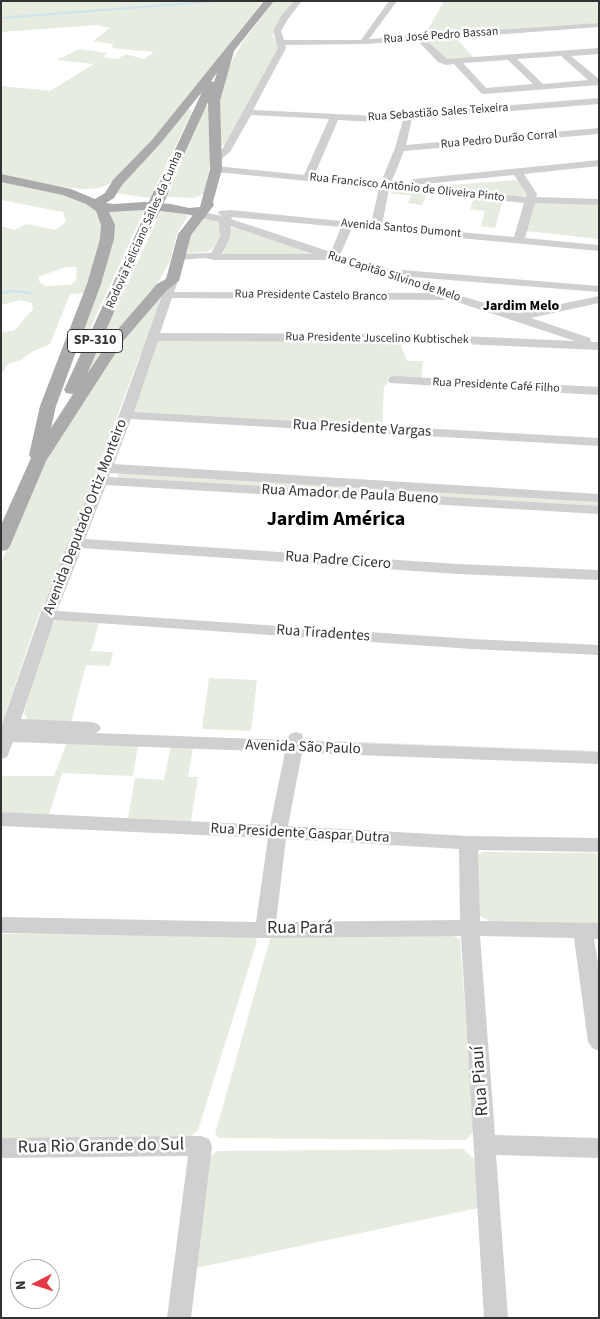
<!DOCTYPE html>
<html>
<head>
<meta charset="utf-8">
<style>
	body { margin:0 }
	#map { position:relative; width:600px; height:1319px; overflow:hidden; background:#fff; font-family:"Source Sans 3",sans-serif }
	canvas { display:block }
	.frame { position:absolute; inset:0; border:2px solid #333; pointer-events:none }
	.north { position:absolute; left:10px; top:1259px; width:50px; height:50px; box-sizing:border-box; background:#fff; border:1px solid #adadad; border-radius:50%; rotate:265deg; font-size:14px; font-weight:700; line-height:20px; text-align:center; color:#333 }
	.north::after { content:''; display:block; margin:auto; width:18px; height:22px; background:#e63946; clip-path:polygon(50% 0,100% 100%,50% 72%,0 100%) }
</style>
</head>
<body>
<div id="map">
<canvas width="600" height="1319"></canvas>
<div class="frame"></div>
<div class="north">N</div>
</div>
<script>
const g = document.querySelector('canvas').getContext('2d');
g.lineJoin = 'round';
function fill(path, color) { g.fillStyle = color; g.fill(path, 'evenodd'); }
const shape = rows => new Path2D(rows.map(r => 'M' + r).join(''));
function trace(path, color, width, dash) { g.strokeStyle = color; g.lineWidth = width; g.lineCap = dash ? 'butt' : 'round'; g.setLineDash(dash || []); g.stroke(path); }
function label(font, color, halo, rows, align = 'center') {
  g.font = font + ' "Source Sans 3",sans-serif'; g.lineWidth = 5; g.setLineDash([]); g.textBaseline = 'middle'; g.strokeStyle = halo; g.fillStyle = color; for (const [text, x, y, turn = 0] of rows) {
    g.save(); g.translate(x, y); g.rotate((+turn || 0) * Math.PI / 180); g.textAlign = isNaN(turn) ? turn : align; if (halo) g.strokeText(text, 0, 0); g.fillText(text, 0, 0); g.restore();
  }
}
const green = shape([
	[1,1,263,1,153,141,114,182,99,188,84,189,62,187,1,175,1,86,50,91,94,64,57,60,79,49,107,53,103,57,118,59,125,54,144,59,154,52,112,48,113,44,93,41,110,28,97,25,1,32],
	[274,1,294,1,273,31,273,37,279,44,279,48,225,145,221,145,217,101,231,63,243,42],
	[444,1,599,1,599,24,424,36],
	[455,37,474,58,444,60,426,40],
	[205,106,210,106,211,160,204,194,193,198,167,197],
	[188,109,191,110,192,112,150,198,116,193,117,187],
	[514,180,520,181,529,195,520,197,426,187],
	[1,181,77,197,100,213,105,226,85,293,70,294,50,344,32,352,21,360,8,364,1,375,1,332,14,331,33,309,32,303,21,300,1,305,1,226,15,230,26,224,56,230,66,222,63,212,1,200],
	[65,267,77,267,76,280,71,285,46,286,40,283,38,277],
	[397,189,428,191,422,205,408,203,411,195,391,194,393,190],
	[475,196,503,199,495,228,481,226,485,211,470,209],
	[540,202,599,204,599,239,526,231,532,204],
	[145,209,83,344,78,344,107,212],
	[162,209,184,214,188,216,177,233,170,261,150,297,83,381],
	[200,217,206,217,220,223,221,237,213,248,207,252,187,253,189,235],
	[235,227,313,252,311,254,227,255,223,253,224,247,231,228],
	[163,295,149,337,138,360,70,543,38,617,1,726,1,563,41,465,109,357,156,298],
	[399,340,407,361,423,361,421,379,388,378,388,383,384,386,382,427,135,414,131,410,156,341],
	[123,473,599,500,599,508,117,478,119,474],
	[57,620,99,623,91,651,113,652,110,666,86,665,71,722,28,720,24,713,49,624],
	[209,678,257,680,251,731,202,729],
	[304,740,599,751,599,756,303,745,302,741],
	[67,742,138,745,133,776,62,773,49,815,1,812,1,776,54,776],
	[171,746,193,747,188,777,198,777,191,821,128,818,135,778,164,780],
	[483,852,599,853,599,927,493,923,478,915,476,856],
	[447,933,460,939,474,1131,466,1140,219,1138,215,1134,270,939,277,936],
	[1,934,253,935,257,941,198,1130,186,1141,1,1142],
	[463,1149,475,1160,478,1208,196,1268,210,1157,217,1151]
]);
const streamFar1 = shape([
	[1,18,218,1]
]);
const stream = shape([
	[1,293,15,291,30,293]
]);
const minor = shape([
	[294,1,302,1,288,19,281,31,284,40,361,40,389,1,397,1,369,39,599,23,599,27,426,40,447,59,599,48,599,54,571,56,599,79,599,85,484,94,481,93,454,64,446,65,438,62,418,41,363,44,285,45,286,48,253,110,377,116,599,98,599,104,412,119,406,145,599,128,599,134,404,151,391,183,526,197,527,194,514,175,414,185,409,182,414,179,599,160,599,166,524,174,537,194,536,197,599,199,599,205,535,203,525,238,599,245,599,251,352,228,340,255,397,272,402,270,599,286,599,292,412,277,458,295,518,313,599,296,599,303,531,318,590,338,591,342,599,342,599,350,415,342,158,341,134,412,599,438,599,446,131,419,114,464,599,494,599,502,110,473,109,477,599,506,599,514,106,485,85,539,458,564,599,570,599,580,458,574,82,548,57,611,472,639,599,645,599,655,472,649,54,620,21,719,92,722,98,724,101,728,98,732,94,733,287,740,290,734,296,732,302,734,304,741,599,752,599,764,302,753,288,826,468,836,599,838,599,852,478,850,480,921,599,923,599,939,594,939,599,969,599,1051,592,1048,588,1042,574,938,480,936,495,1135,599,1138,599,1158,496,1155,508,1318,484,1318,461,936,265,938,1,933,1,917,256,922,268,838,1,826,1,812,270,825,285,752,13,742,7,757,1,759,1,727,40,615,119,415,168,279,172,278,178,281,174,292,434,293,386,275,333,260,215,260,204,258,178,260,172,257,178,254,211,253,220,237,219,222,185,214,184,212,189,209,222,216,218,213,219,211,230,210,371,224,379,188,216,172,211,169,216,166,304,175,329,119,251,115,230,152,219,161,216,162,211,159,223,148,278,48,273,31,281,16,294,1],
	[561,56,588,80,543,84,517,59,561,56],
	[508,60,533,84,486,88,463,63,508,60],
	[338,120,377,122,403,120,395,148,381,182,314,176,338,120],
	[389,189,524,203,514,237,382,225,389,189],
	[232,217,341,227,331,252,231,219,232,217],
	[231,226,313,254,222,254,230,237,231,226],
	[172,298,443,300,448,299,575,341,415,334,160,333,172,298],
	[286,839,459,849,460,920,276,922,286,839],
	[394,376,599,387,599,395,390,383,388,380,390,377,394,376],
	[201,1136,209,1139,212,1146,191,1318,167,1318,188,1156,1,1158,1,1138,201,1136]
]);
const major = shape([
	[264,1,274,1,234,51,220,101,222,169,213,202,214,205,191,235,179,281,167,290,124,340,46,461,10,546,7,550,1,551,1,525,31,458,29,455,40,406,87,284,100,239,101,225,96,211,86,204,63,195,1,182,1,174,71,189,95,199,105,193,113,180,152,140,264,1],
	[217,73,214,82,211,81,217,73],
	[202,92,156,190,162,194,168,190,208,102,210,169,200,207,189,208,171,204,144,202,114,204,106,203,114,198,122,185,160,144,202,92],
	[144,210,150,210,145,214,64,390,66,393,73,394,51,428,56,406,101,284,114,239,115,225,109,212,144,210],
	[152,210,193,215,178,234,166,279,157,284,113,335,87,374,157,214,152,210]
]);
const majorBridge = shape([
	[151,214,162,190]
]);
const farStreetnames = [
	["Rua José Pedro Bassan",441,36,-4],
	["Rua Sebastião Sales Teixeira",438,113,-4],
	["Rua Pedro Durão Corral",499,140,-5],
	["Rua Francisco Antônio de Oliveira Pinto",407,188,6],
	["Avenida Santos Dumont",401,229,5],
	["Rodovia Feliciano Salles da Cunha",145,230,-66],
	["Rua Capitão Silvino de Melo",394,277,18],
	["Rua Presidente Castelo Branco",311,296,1],
	["Rua Presidente Juscelino Kubtischek",377,339,1],
	["Rua Presidente Café Filho",496,386,3]
];
const farNeighbourhoodnames = [
	["Jardim Melo",521,307]
];
const shields = [
	[95,341,55]
];
const shieldNames = [
	["SP-310",95,341]
];
const streetNames = [
	["Rua Presidente Vargas",362,429,3],
	["Rua Amador de Paula Bueno",350,495,3],
	["Avenida Deputado Ortiz Monteiro",86,517,-69],
	["Rua Padre Cicero",338,561,4],
	["Rua Tiradentes",323,634,4],
	["Avenida São Paulo",303,748,2],
	["Rua Presidente Gaspar Dutra",300,834,3]
];
const nearStreetnames = [
	["Rua Pará",300,929],
	["Rua Piauí",481,1081,-94],
	["Rua Rio Grande do Sul",101,1147,-1]
];
const districtNames = [
	["Jardim América",336,521]
];
fill(green, '#e6ecdf');
trace(streamFar1, '#cfe2ee', 2);
trace(stream, '#cfe2ee', 2.5);
fill(minor, '#d0d0d0');
fill(major, '#ababab');
trace(majorBridge, '#ababab', 14);
label('12px', '#333', '#fff', farStreetnames);
label('bold 14px', '#000', '#fff', farNeighbourhoodnames);
for (const [x, y, w] of shields) { const box = new Path2D(); box.roundRect(x - w / 2, y - 11.5, w, 23, 4); g.fillStyle = '#fff'; g.fill(box); trace(box, '#333', 1); }
label('bold 14px', '#333', null, shieldNames);
label('15px', '#333', '#fff', streetNames);
label('18px', '#333', '#fff', nearStreetnames);
label('bold 20px', '#000', '#fff', districtNames);
</script>
</body>
</html>
